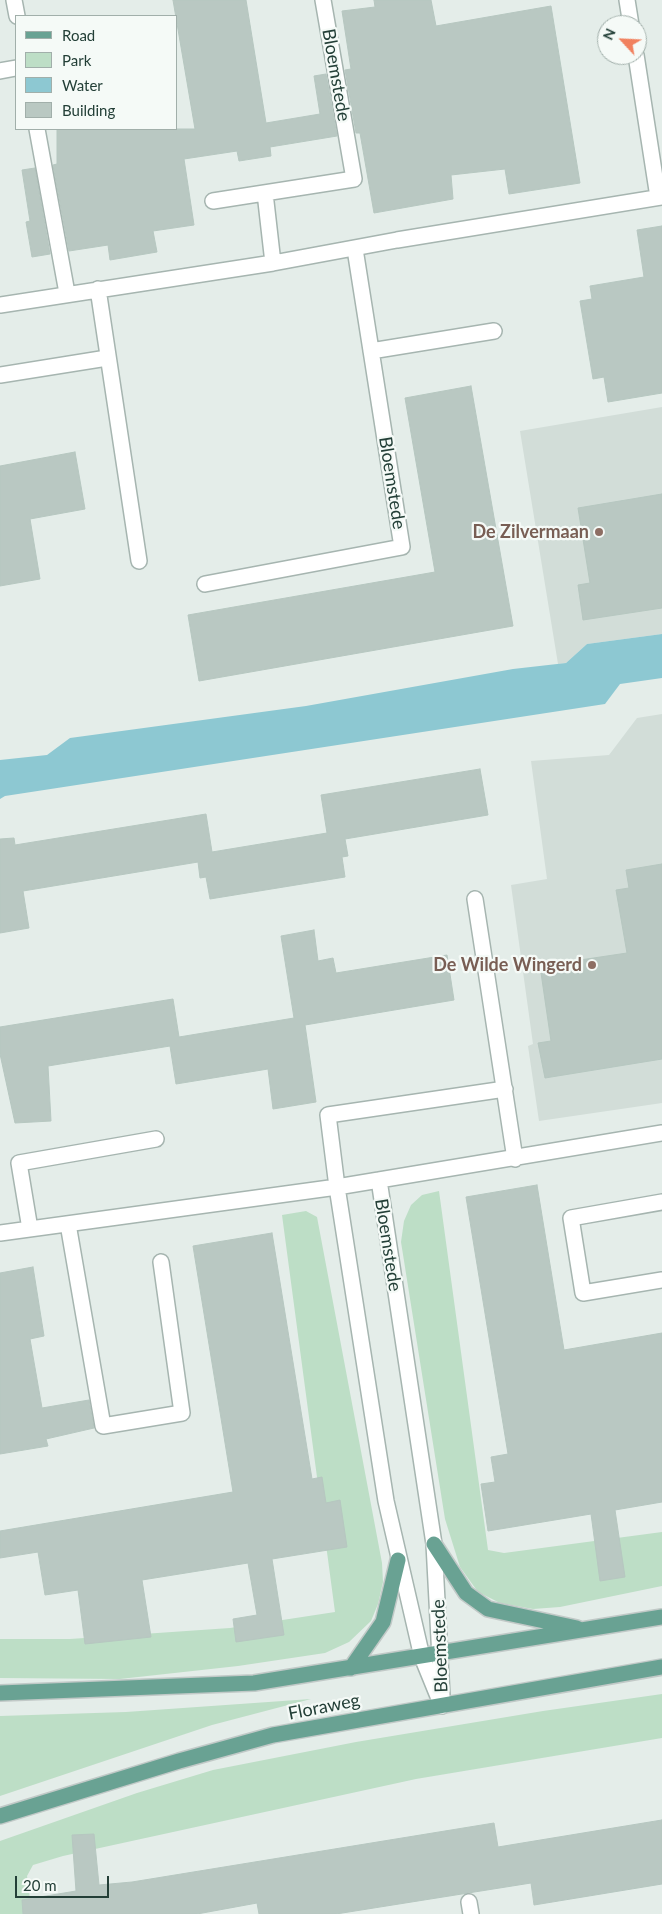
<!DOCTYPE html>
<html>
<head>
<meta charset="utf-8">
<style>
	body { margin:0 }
	#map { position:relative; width:662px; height:1914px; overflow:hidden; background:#e4ede9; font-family:Lato,sans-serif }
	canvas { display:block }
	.legend { position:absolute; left:15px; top:15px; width:162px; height:115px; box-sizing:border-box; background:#f5faf7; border:1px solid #a1afaa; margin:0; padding:6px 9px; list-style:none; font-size:15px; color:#233f37 }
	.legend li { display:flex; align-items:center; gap:10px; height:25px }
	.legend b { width:25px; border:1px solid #a1afaa }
	.north { position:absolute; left:597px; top:15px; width:50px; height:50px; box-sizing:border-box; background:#f5faf7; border:1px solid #a1afaa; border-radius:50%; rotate:295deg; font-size:14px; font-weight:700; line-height:20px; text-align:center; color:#233f37 }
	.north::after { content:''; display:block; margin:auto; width:18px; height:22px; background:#f1815f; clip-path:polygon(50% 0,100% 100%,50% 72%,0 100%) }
	.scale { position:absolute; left:15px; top:1876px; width:94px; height:22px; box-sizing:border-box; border:2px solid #233f37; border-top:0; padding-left:6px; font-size:15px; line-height:18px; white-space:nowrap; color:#233f37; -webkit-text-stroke:4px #f5faf7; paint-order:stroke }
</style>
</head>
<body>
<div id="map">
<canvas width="662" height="1914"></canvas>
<ul class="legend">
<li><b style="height:6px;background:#69a293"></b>Road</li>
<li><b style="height:14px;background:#bddec6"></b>Park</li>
<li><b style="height:14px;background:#8dc8d2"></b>Water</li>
<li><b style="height:14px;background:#b9c8c2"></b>Building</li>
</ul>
<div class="north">N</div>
<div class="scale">20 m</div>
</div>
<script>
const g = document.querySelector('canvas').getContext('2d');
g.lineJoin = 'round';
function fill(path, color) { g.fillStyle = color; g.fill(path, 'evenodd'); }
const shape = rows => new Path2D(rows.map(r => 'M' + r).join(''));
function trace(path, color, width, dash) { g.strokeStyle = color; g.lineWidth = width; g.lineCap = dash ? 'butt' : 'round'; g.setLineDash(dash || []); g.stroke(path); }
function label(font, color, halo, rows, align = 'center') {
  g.font = font + ' Lato,sans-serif'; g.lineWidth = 4.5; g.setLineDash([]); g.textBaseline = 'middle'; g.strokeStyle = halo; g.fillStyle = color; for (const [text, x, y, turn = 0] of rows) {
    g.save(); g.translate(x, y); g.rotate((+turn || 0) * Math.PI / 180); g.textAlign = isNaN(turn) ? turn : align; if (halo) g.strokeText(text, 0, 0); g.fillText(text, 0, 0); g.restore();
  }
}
const built = shape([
	[662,407,662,634,587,644,566,663,558,664,520,431],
	[662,714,662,1103,539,1121,528,1046,533,1044,511,885,547,879,531,761,609,755,637,718]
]);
const green = shape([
	[439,1191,488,1550,504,1553,662,1532,662,1586,560,1607,533,1609,500,1603,478,1592,460,1567,445,1519,401,1242,404,1221,411,1205,422,1195],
	[306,1211,317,1217,382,1563,383,1582,378,1604,371,1621,349,1642,325,1653,238,1666,120,1679,0,1678,0,1639,70,1639,230,1628,335,1612,282,1215],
	[662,1694,662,1738,416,1779,63,1856,33,1865,27,1876,32,1914,0,1914,0,1841,137,1793,213,1770,356,1742,543,1711],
	[311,1699,212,1725,0,1796,0,1716,126,1712]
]);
const water = shape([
	[662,634,662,678,620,684,605,704,5,796,0,799,0,760,47,755,70,738,306,706,513,669,566,663,587,644]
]);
const building = shape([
	[173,0,246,0,266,123,320,114,314,76,326,74,337,136,270,147,271,156,239,161,237,151,184,159,194,225,153,231,157,252,110,260,108,245,69,251,53,165,57,164,57,129,195,129,173,0],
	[374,0,431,0,436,26,551,6,580,183,509,194,505,169,451,175,453,199,374,213,360,133,356,133,345,70,351,69,342,11,375,7,374,0],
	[35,168,50,254,32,257,26,222,30,221,22,170,35,168],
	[662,226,662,393,608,402,604,377,593,379,580,301,592,299,590,286,644,277,637,230,662,226],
	[471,386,513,626,199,681,188,615,435,572,405,398,471,386],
	[75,452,85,509,30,519,40,579,0,586,0,466,75,452],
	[662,494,662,608,583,620,578,585,590,583,578,508,662,494],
	[480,769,488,815,345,839,348,856,342,857,345,877,210,899,206,877,200,878,198,862,23,891,29,928,0,933,0,839,14,838,15,845,206,814,212,852,327,833,321,795,480,769],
	[662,864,662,1059,545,1078,538,1043,551,1041,540,966,627,953,616,890,629,888,626,870,662,864],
	[314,930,318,961,333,958,336,973,447,955,454,1000,305,1025,316,1102,273,1109,268,1069,176,1084,170,1046,48,1066,51,1121,15,1123,0,1054,0,1027,173,999,179,1037,294,1018,281,936,314,930],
	[537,1185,564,1350,662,1333,662,1502,615,1510,625,1577,600,1581,591,1514,488,1531,481,1484,495,1482,491,1457,508,1454,466,1197,537,1185],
	[272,1233,312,1479,322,1477,326,1503,340,1500,347,1547,272,1559,284,1635,236,1642,233,1619,257,1615,248,1563,142,1580,151,1637,85,1644,78,1590,45,1595,38,1552,0,1558,0,1531,233,1492,193,1246,272,1233],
	[33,1267,44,1336,30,1339,42,1408,89,1400,94,1428,46,1439,48,1446,0,1454,0,1273,33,1267],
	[662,1820,662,1884,534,1905,531,1883,336,1914,259,1914,257,1903,197,1914,23,1914,22,1900,76,1891,72,1835,94,1834,99,1885,132,1882,494,1823,498,1847,662,1820]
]);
const minor = shape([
	[14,0,17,16],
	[627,0,631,25],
	[636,55,658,197],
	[0,71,16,68],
	[37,129,67,293],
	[265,193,273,263],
	[213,201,354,179,323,0],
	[98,289,139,561],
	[0,305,273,263,397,240,662,197],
	[371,351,494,331],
	[0,375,107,358],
	[205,584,402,547,355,249],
	[475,899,515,1159],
	[379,1180,434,1544,442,1696],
	[662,1202,571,1218,583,1293,662,1280],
	[68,1224,103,1426,182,1413,161,1262],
	[30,1229,19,1163,156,1139],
	[0,1233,337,1187,662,1133],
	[442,1706,422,1657,386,1501,337,1187,328,1115,505,1089],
	[469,1902,471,1914]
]);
const major = shape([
	[434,1544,466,1593,488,1609,577,1628],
	[351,1668,383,1622,398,1560],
	[0,1693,254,1683,662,1617],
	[0,1816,179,1761,273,1735,662,1667]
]);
const markers = [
	[599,532,5,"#8d6e63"],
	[592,965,5,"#8d6e63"]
];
const streetNames = [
	["Bloemstede",336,75,80],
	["Bloemstede",392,483,81],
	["Bloemstede",388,1245,81],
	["Bloemstede",440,1646,-92],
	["Floraweg",324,1707,-11]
];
const educationNames = [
	["De Zilvermaan",589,532],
	["De Wilde Wingerd",582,965]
];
fill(built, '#d2ddd8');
fill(green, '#bddec6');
fill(water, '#8dc8d2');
fill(building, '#b9c8c2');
trace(building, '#b6c7c0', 1);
trace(minor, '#a6b5b0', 18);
trace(major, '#c1c9c7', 18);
trace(minor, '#fff', 15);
trace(major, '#69a293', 15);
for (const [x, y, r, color] of markers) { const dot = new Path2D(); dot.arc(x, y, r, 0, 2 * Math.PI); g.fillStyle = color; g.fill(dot); trace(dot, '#f5faf7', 2); }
label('18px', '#233f37', '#f5faf7', streetNames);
label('bold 18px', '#785e54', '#f5faf7', educationNames, 'right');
</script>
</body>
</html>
